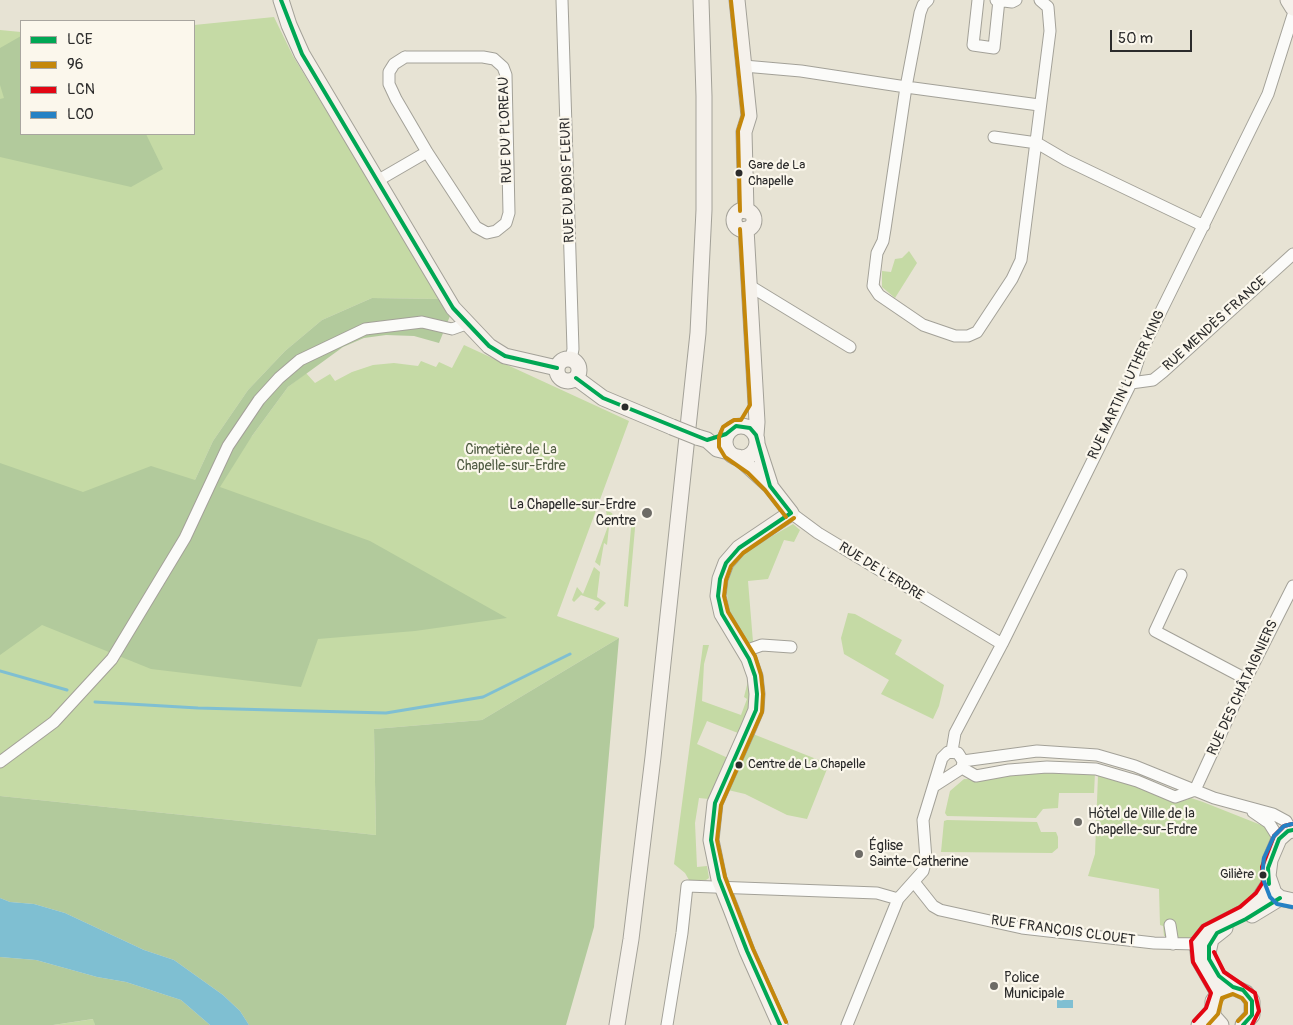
<!DOCTYPE html>
<html>
<head>
<meta charset="utf-8">
<style>
	body { margin:0 }
	#map { position:relative; width:1293px; height:1025px; overflow:hidden; background:#e7e3d4; font-family:Pangolin,sans-serif }
	canvas { display:block }
	.legend { position:absolute; left:20px; top:20px; width:175px; height:115px; box-sizing:border-box; background:#fbf7ec; border:1px solid #a8a59f; margin:0; padding:6px 9px; list-style:none; font-size:15px; color:#2b2b2b }
	.legend li { display:flex; align-items:center; gap:10px; height:25px }
	.legend b { width:25px; border:1px solid #a8a59f }
	.scale { position:absolute; left:1110px; top:30px; width:82px; height:22px; box-sizing:border-box; border:2px solid #2b2b2b; border-top:0; padding-left:6px; font-size:15px; line-height:18px; white-space:nowrap; color:#2b2b2b; -webkit-text-stroke:4px #fbf7ec; paint-order:stroke }
</style>
</head>
<body>
<div id="map">
<canvas width="1293" height="1025"></canvas>
<ul class="legend">
<li><b style="height:6px;background:#00a754"></b>LCE</li>
<li><b style="height:6px;background:#c4870b"></b>96</li>
<li><b style="height:6px;background:#e30613"></b>LCN</li>
<li><b style="height:6px;background:#2581c4"></b>LCO</li>
</ul>
<div class="scale">50 m</div>
</div>
<script>
const g = document.querySelector('canvas').getContext('2d');
g.lineJoin = 'round';
function fill(path, color) { g.fillStyle = color; g.fill(path, 'evenodd'); }
const shape = rows => new Path2D(rows.map(r => 'M' + r).join(''));
function trace(path, color, width, dash) { g.strokeStyle = color; g.lineWidth = width; g.lineCap = dash ? 'butt' : 'round'; g.setLineDash(dash || []); g.stroke(path); }
function label(font, color, halo, rows, align = 'center') {
  g.font = font + ' Pangolin,sans-serif'; g.lineWidth = 4.5; g.setLineDash([]); g.textBaseline = 'middle'; g.strokeStyle = halo; g.fillStyle = color; for (const [text, x, y, turn = 0] of rows) {
    g.save(); g.translate(x, y); g.rotate((+turn || 0) * Math.PI / 180); g.textAlign = isNaN(turn) ? turn : align; if (halo) g.strokeText(text, 0, 0); g.fillText(text, 0, 0); g.restore();
  }
}
const green = shape([
	[274,17,293,56,441,299,372,298,322,320,285,351,248,390,213,441,195,480,252,436,288,387,306,373,315,383,330,374,335,381,352,372,373,365,394,363,418,366,421,361,436,367,439,362,452,368,464,345,629,421,557,616,619,638,482,720,374,729,376,835,0,796,0,30,21,32,21,134,194,134,194,25],
	[909,251,917,263,895,298,882,287,882,271,891,272,895,259,902,258],
	[606,510,612,513,614,518,613,520,610,518,607,545,604,543,600,566,595,562,608,526],
	[632,517,636,517,628,607,624,606],
	[793,524,800,530,794,542,784,540,768,579,748,581,753,642,747,642,729,611,726,585,730,573,735,562,748,550],
	[594,567,600,572,597,597,606,603,598,611,594,609,600,602,581,595,574,602,572,600,577,587,583,594],
	[848,613,855,614,902,640,895,654,944,685,939,706,933,719,881,694,889,680,844,654,841,638],
	[703,645,709,645,704,664,702,701,741,715,747,699,744,697,748,681,750,695,749,708,738,733,707,721,697,744,728,758,709,799,699,798,695,823,697,867,707,866,709,878,706,880,689,880,685,873,674,864],
	[753,734,829,764,807,819,787,815,745,794,728,790],
	[1016,772,1095,773,1094,793,1059,793,1058,808,1043,809,1036,818,947,816,945,813,950,791,964,779,977,779],
	[1098,775,1135,786,1169,800,1179,802,1191,798,1203,802,1266,827,1272,836,1264,884,1255,899,1202,928,1189,940,1176,940,1171,936,1164,936,1163,926,1160,925,1159,889,1088,876,1095,854],
	[947,820,1037,822,1041,832,1056,832,1058,837,1058,848,1052,853,941,852,944,821],
	[94,1019,95,1025,53,1025]
]);
const forest = shape([
	[21,36,21,134,146,134,163,169,131,187,0,157,0,99,4,98,0,85,0,48],
	[372,298,441,299,450,316,439,343,414,336,386,335,364,338,343,347,288,387,252,436,220,487,370,541,507,618,415,631,318,639,301,687,151,669,42,625,0,655,0,463,83,492,151,466,195,480,213,441,248,390,285,351,322,320],
	[619,638,594,927,566,1025,249,1025,240,1011,223,995,174,960,144,950,65,913,34,904,10,902,0,898,0,796,376,835,374,729,482,720],
	[0,957,36,960,97,977,126,982,181,1000,210,1025,95,1025,93,1019,53,1025,0,1025]
]);
const water = shape([
	[0,898,10,902,34,904,65,913,144,950,174,960,223,995,240,1011,249,1025,210,1025,181,1000,126,982,97,977,36,960,0,957],
	[1057,1000,1073,1000,1073,1008,1057,1008]
]);
const stream = shape([
	[0,671,67,690],
	[95,702,198,708,386,713,483,697,570,654]
]);
const street = shape([
	[562,0,573,349,571,360],
	[928,0,923,5,920,13,906,87,1039,105],
	[978,0,973,45,994,48,999,0],
	[996,0,1012,2,1016,0],
	[405,57,483,57,494,59,503,67,506,75,509,213,506,223,496,231,487,233,476,227,427,152,396,99,389,84,389,72,394,64,405,57],
	[744,66,801,71,906,87,885,229,883,241,877,253,873,286,879,295,923,325,955,336,968,336,977,332,1012,279,1021,260,1050,31,1048,7,1040,0],
	[994,137,1037,143,1066,160,1204,226],
	[377,181,427,152],
	[750,286,850,347],
	[1131,383,1153,380,1163,372,1293,254],
	[791,513,818,533,1002,644],
	[1181,575,1155,631,1246,679],
	[745,651,762,645,791,647],
	[952,751,955,733,1002,644,1131,383,1140,354,1268,94,1293,15],
	[963,761,1037,751,1097,755,1135,766,1214,798,1273,814,1286,821,1291,830],
	[0,762,54,722,112,659,185,538,228,446,259,400,279,378,300,360,365,329,422,322,452,329,466,324],
	[962,768,976,776,1009,770,1047,767,1096,769,1137,781,1175,797,1195,790],
	[1195,790,1246,679,1293,586],
	[1253,812,1269,823,1279,839],
	[914,882,933,906,940,910,1022,928,1154,943,1197,944],
	[1170,925,1173,944],
	[667,1025,682,933,687,886,877,893,898,899],
	[847,1025,898,899,923,871,926,859,923,820,942,758,948,752,958,753,963,761,962,768,934,786]
]);
const secondary = shape([
	[281,0,289,25,302,54,453,308,489,346,505,356,557,368],
	[737,0,749,116,744,132,746,211],
	[1288,0,1293,8],
	'734 220a10 10 0 1 1 20 0a10 10 0 1 1-20 0Z',
	[746,229,757,422,756,435],
	'557 370a11 11 0 1 1 22 0a11 11 0 1 1-22 0Z',
	[576,378,603,398,672,427],
	'725 442a16 16 0 1 1 32 0a16 16 0 1 1-32 0Z',
	[697,437,707,440,717,449,729,452],
	[757,444,770,484],
	[738,457,770,486,791,513,739,548,726,563,720,579,718,596,722,614,749,659,755,676,757,694,756,710,748,729,715,803,711,840,719,879,731,909,747,951,780,1025],
	[1293,830,1288,831,1279,839,1270,860,1268,876,1274,893,1280,898,1293,901],
	[1252,915,1280,898],
	[1225,928,1211,939,1208,953,1209,959,1219,976,1233,987],
	[1218,993,1199,960,1197,944,1207,931,1244,912,1257,902,1269,884],
	[617,1025,631,939,653,757,698,333,704,210,704,96,701,0],
	[1199,1025,1212,1011],
	[1221,1025,1213,1016,1213,1001,1222,989,1233,987,1246,993,1252,1001,1252,1015,1243,1025]
]);
const secondaryBridge = shape([
	[672,427,697,437]
]);
const bus1 = shape([
	[281,0,302,54,453,308,489,346,505,356,557,368],
	[576,378,603,398,707,440,726,434,736,426,750,428,756,435,770,486,791,513],
	[1269,884,1268,868,1279,839,1288,831,1293,830],
	[780,1025,747,951,719,879,711,840,715,803,756,710,757,694,755,676,749,659,722,614,718,596,720,579,726,563,739,548,791,513],
	[1243,1025,1252,1015,1252,1001,1243,990,1233,987,1219,976,1209,959,1209,946,1217,933,1246,919,1280,898]
]);
const bus2 = shape([
	[731,1,743,115,738,131,740,211],
	[740,229,750,405,741,420,734,420,723,427,719,437,719,447,725,457,748,473,765,490,786,517],
	[786,1022,753,949,725,877,717,840,721,805,762,712,763,694,761,675,755,656,728,612,724,596,726,580,731,566,743,553,794,518],
	[1208,1025,1218,1014,1222,998,1233,994,1242,998,1246,1003,1246,1013,1238,1021]
]);
const bus3 = shape([
	[1214,952,1224,972,1255,993,1259,1011,1252,1025],
	[1194,1021,1206,1008,1211,993,1193,962,1191,941,1203,926,1240,907,1256,893,1263,882,1262,867,1274,836,1284,826,1292,824]
]);
const bus4 = shape([
	[1292,907,1277,904,1270,897,1262,876,1264,858,1274,836,1284,826,1292,824]
]);
const markers = [
	[739,173,4.5,"#2b2b2b"],
	[625,407,4.5,"#2b2b2b"],
	[647,513,6,"#6d6b66"],
	[739,765,4.5,"#2b2b2b"],
	[1078,822,5,"#6d6b66"],
	[859,854,5,"#6d6b66"],
	[1263,875,4.5,"#2b2b2b"],
	[994,986,5,"#6d6b66"]
];
const busNames = [
	["Gare de La",748,166],
	["Chapelle",748,182],
	["Centre de La Chapelle",748,765],
	["Gilière",1254,875,"right"]
];
const streetNames = [
	["RUE DU PLOREAU",506,130,-92],
	["RUE DU BOIS FLEURI",568,180,-92],
	["RUE MENDÈS FRANCE",1215,324,-42],
	["RUE MARTIN LUTHER KING",1127,385,-65],
	["RUE DE L'ERDRE",881,572,32],
	["RUE DES CHÂTAIGNIERS",1243,688,-65],
	["RUE FRANÇOIS CLOUET",1063,931,8]
];
const parkNames = [
	["Cimetière de La",511,450],
	["Chapelle-sur-Erdre",511,466]
];
const poiNames = [
	["La Chapelle-sur-Erdre",636,505,"right"],
	["Centre",636,521,"right"],
	["Hôtel de Ville de la",1088,814],
	["Chapelle-sur-Erdre",1088,830],
	["Église",869,846],
	["Sainte-Catherine",869,862],
	["Police",1004,978],
	["Municipale",1004,994]
];
fill(green, '#c5daa5');
fill(forest, '#b2ca9c');
fill(water, '#7fbfd2');
trace(stream, '#7fbfd2', 3);
trace(street, '#a3a198', 13);
trace(secondary, '#a3a198', 17);
trace(street, '#fbfbf9', 11);
trace(secondary, '#f5f1eb', 15);
trace(secondaryBridge, '#a3a198', 17, []);
trace(secondaryBridge, '#f5f1eb', 15);
trace(bus1, '#00a754', 4);
trace(bus2, '#c4870b', 4);
trace(bus3, '#e30613', 4);
trace(bus4, '#2581c4', 4);
for (const [x, y, r, color] of markers) { const dot = new Path2D(); dot.arc(x, y, r, 0, 2 * Math.PI); g.fillStyle = color; g.fill(dot); trace(dot, '#fbf7ec', 2); }
label('13px', '#2b2b2b', '#fbf7ec', busNames, 'left');
label('14px', '#2b2b2b', '#fbf7ec', streetNames);
label('14px', '#515d44', '#fbf7ec', parkNames);
label('14px', '#2b2b2b', '#fbf7ec', poiNames, 'left');
</script>
</body>
</html>
